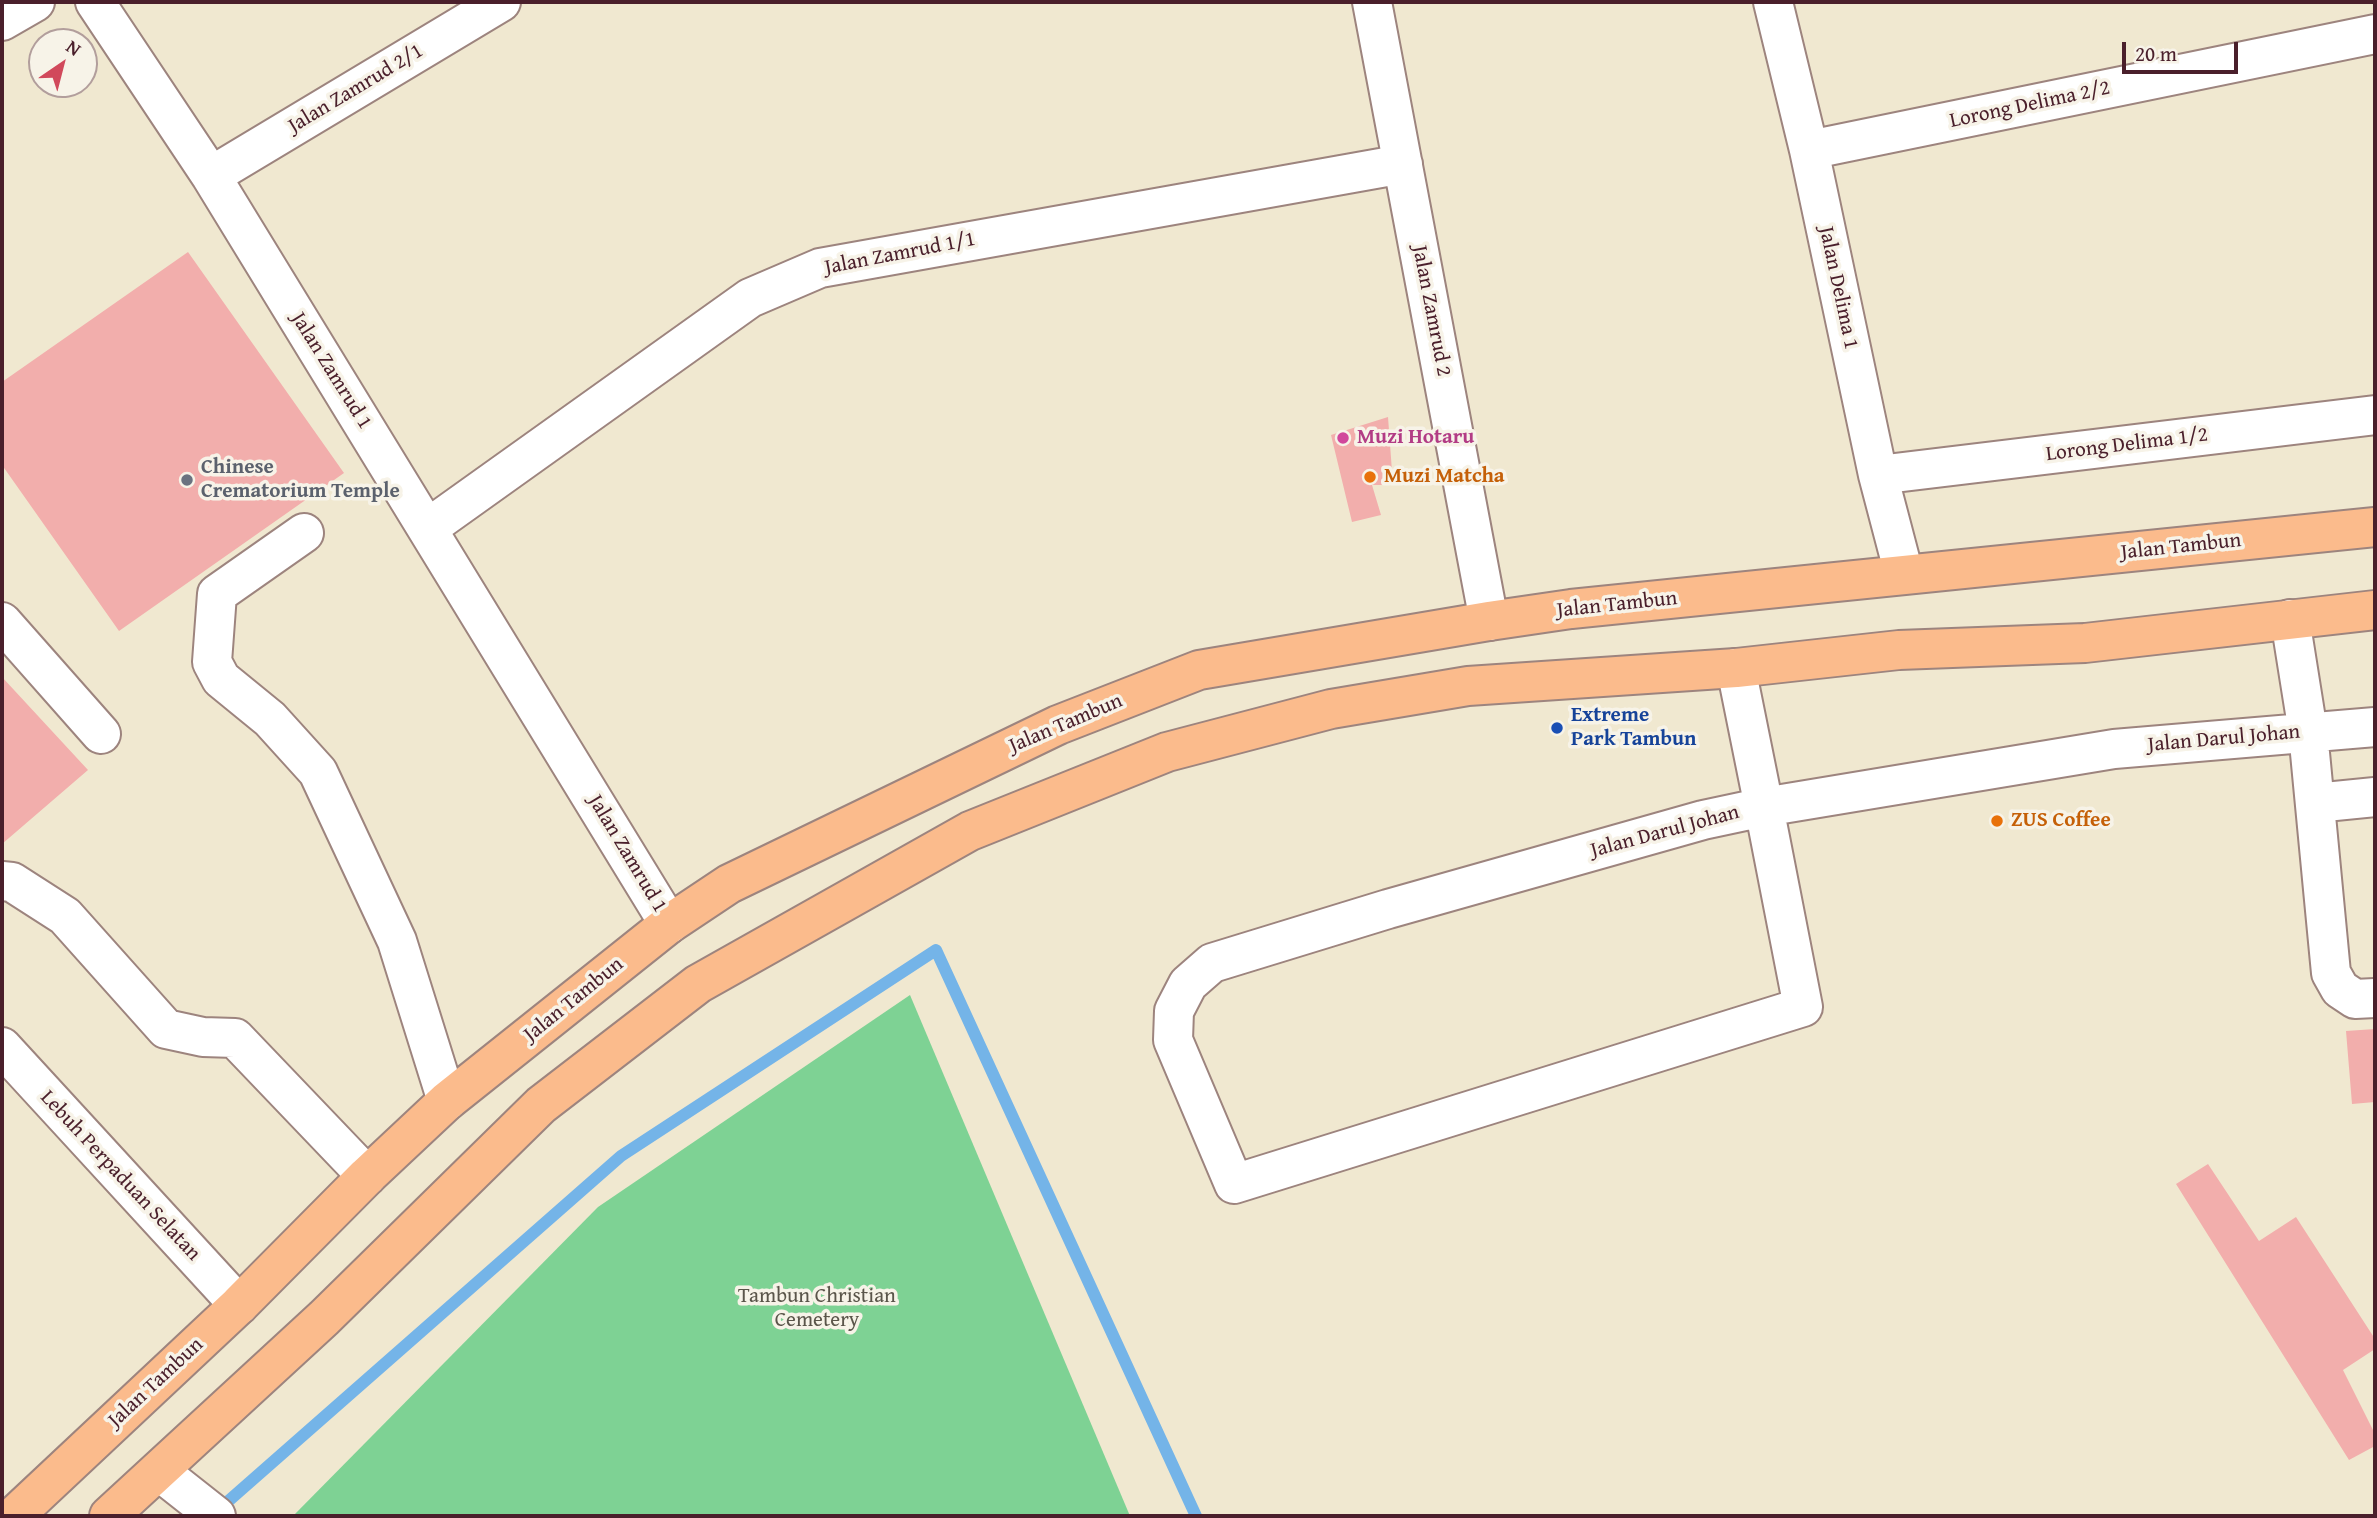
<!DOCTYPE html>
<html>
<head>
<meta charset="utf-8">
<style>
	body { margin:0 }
	#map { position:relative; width:2377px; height:1518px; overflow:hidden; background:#f0e8d0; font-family:"Gentium Book Plus",serif }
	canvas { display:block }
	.frame { position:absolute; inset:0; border:4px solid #4a1f2b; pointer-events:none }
	.north { position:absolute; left:28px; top:28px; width:70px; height:70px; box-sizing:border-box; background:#f7f3e8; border:2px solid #b29e9c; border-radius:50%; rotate:35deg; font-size:19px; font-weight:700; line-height:28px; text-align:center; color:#4a1f2b }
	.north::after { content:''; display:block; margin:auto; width:24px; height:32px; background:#d1495b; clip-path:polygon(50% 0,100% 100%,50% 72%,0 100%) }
	.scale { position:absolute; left:2122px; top:42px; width:116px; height:32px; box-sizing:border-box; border:4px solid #4a1f2b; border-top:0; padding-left:9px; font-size:21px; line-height:24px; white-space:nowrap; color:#4a1f2b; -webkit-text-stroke:5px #f7f3e8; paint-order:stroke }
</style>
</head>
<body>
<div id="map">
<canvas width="2377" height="1518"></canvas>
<div class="frame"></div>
<div class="north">N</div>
<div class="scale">20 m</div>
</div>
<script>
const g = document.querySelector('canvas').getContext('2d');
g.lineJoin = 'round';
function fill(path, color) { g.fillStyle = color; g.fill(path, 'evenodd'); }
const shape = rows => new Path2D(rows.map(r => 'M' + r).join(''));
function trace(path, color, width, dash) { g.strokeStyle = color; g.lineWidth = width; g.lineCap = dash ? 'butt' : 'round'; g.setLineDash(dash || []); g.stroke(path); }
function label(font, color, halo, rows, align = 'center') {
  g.font = font + ' "Gentium Book Plus",serif'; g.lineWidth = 7; g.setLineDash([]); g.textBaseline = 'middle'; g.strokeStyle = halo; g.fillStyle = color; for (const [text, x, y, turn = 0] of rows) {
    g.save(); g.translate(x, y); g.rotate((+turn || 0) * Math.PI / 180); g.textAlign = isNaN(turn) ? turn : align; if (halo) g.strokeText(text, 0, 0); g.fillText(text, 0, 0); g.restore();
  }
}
const green = shape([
	[910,995,1130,1516,293,1516,598,1207]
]);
const stream = shape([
	[217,1511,621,1156,936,950,1196,1516]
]);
const building = shape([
	[188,252,344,473,119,631,2,465,2,382],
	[1388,417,1393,485,1372,485,1381,515,1352,522,1331,435],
	[2,677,88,770,2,844],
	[2375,1029,2375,1102,2352,1104,2346,1031],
	[2208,1164,2259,1241,2296,1217,2375,1339,2375,1349,2343,1370,2375,1434,2375,1446,2349,1460,2176,1184]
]);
const minor = shape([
	[95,2,211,176,669,924],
	[1372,2,1489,621],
	[1773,2,1809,150,1878,475,1904,574],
	[2,21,35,2],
	[1809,150,2375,34],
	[211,176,501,2],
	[1878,475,2375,415],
	[428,528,750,298,820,268,1403,164],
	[304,533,217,594,212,662,221,679,270,719,318,772,397,941,447,1101],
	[2290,619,2308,732,2331,973,2340,989,2355,999,2375,998],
	[2,622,101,734],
	[1736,668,1764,807,1803,1007,1234,1184,1173,1040,1174,1011,1188,984,1212,963,1388,909,1703,820,1764,807,2114,749,2375,727],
	[2315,803,2375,797],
	[2,881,12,882,65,916,166,1029,203,1037,235,1038,367,1176],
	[2,1047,239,1305],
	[159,1471,216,1516]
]);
const major = shape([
	[14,1516,239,1305,367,1176,447,1101,669,924,729,884,1058,725,1199,670,1489,621,1571,609,2375,527],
	[109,1516,324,1318,541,1105,698,984,970,831,1167,752,1331,709,1468,686,1736,668,1899,650,2085,643,2375,610]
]);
const markers = [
	[1343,438,7,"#d1479c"],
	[1370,477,7,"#e8710a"],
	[187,480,7,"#6b7280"],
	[1557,728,7,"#1a4fb4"],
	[1997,821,7,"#e8710a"]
];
const streetNames = [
	["Jalan Zamrud 2/1",356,89,-31],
	["Lorong Delima 2/2",2030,105,-12],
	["Jalan Zamrud 1/1",900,254,-11],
	["Jalan Delima 1",1838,288,78],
	["Jalan Zamrud 2",1431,311,79],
	["Jalan Zamrud 1",331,371,58],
	["Lorong Delima 1/2",2127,445,-7],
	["Jalan Tambun",2181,547,-6],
	["Jalan Tambun",1617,605,-6],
	["Jalan Tambun",1066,724,-23],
	["Jalan Darul Johan",2224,739,-5],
	["Jalan Darul Johan",1665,832,-15],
	["Jalan Zamrud 1",627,854,59],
	["Jalan Tambun",574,1000,-39],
	["Lebuh Perpaduan Selatan",120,1176,47],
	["Jalan Tambun",156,1383,-43]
];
const hotelNames = [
	["Muzi Hotaru",1357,438]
];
const worshipNames = [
	["Chinese",201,468],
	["Crematorium Temple",201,492]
];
const foodNames = [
	["Muzi Matcha",1384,477],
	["ZUS Coffee",2011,821]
];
const transitNames = [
	["Extreme",1571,716],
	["Park Tambun",1571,740]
];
const parkNames = [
	["Tambun Christian",817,1297],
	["Cemetery",817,1321]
];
fill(green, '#7ed294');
trace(stream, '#74b4e8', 12);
fill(building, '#f2aeac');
trace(minor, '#9d847e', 42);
trace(major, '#9d847e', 42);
trace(minor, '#fff', 38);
trace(major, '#fbbb8c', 38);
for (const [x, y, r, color] of markers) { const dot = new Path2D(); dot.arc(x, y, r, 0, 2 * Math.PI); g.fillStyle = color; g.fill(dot); trace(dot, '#f7f3e8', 2.5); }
label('21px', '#4a1f2b', '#f7f3e8', streetNames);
label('bold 21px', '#b23c85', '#f7f3e8', hotelNames, 'left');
label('bold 21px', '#5b616d', '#f7f3e8', worshipNames, 'left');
label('bold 21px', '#c56008', '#f7f3e8', foodNames, 'left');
label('bold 21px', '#164399', '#f7f3e8', transitNames, 'left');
label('21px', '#5a554a', '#f7f3e8', parkNames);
</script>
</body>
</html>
